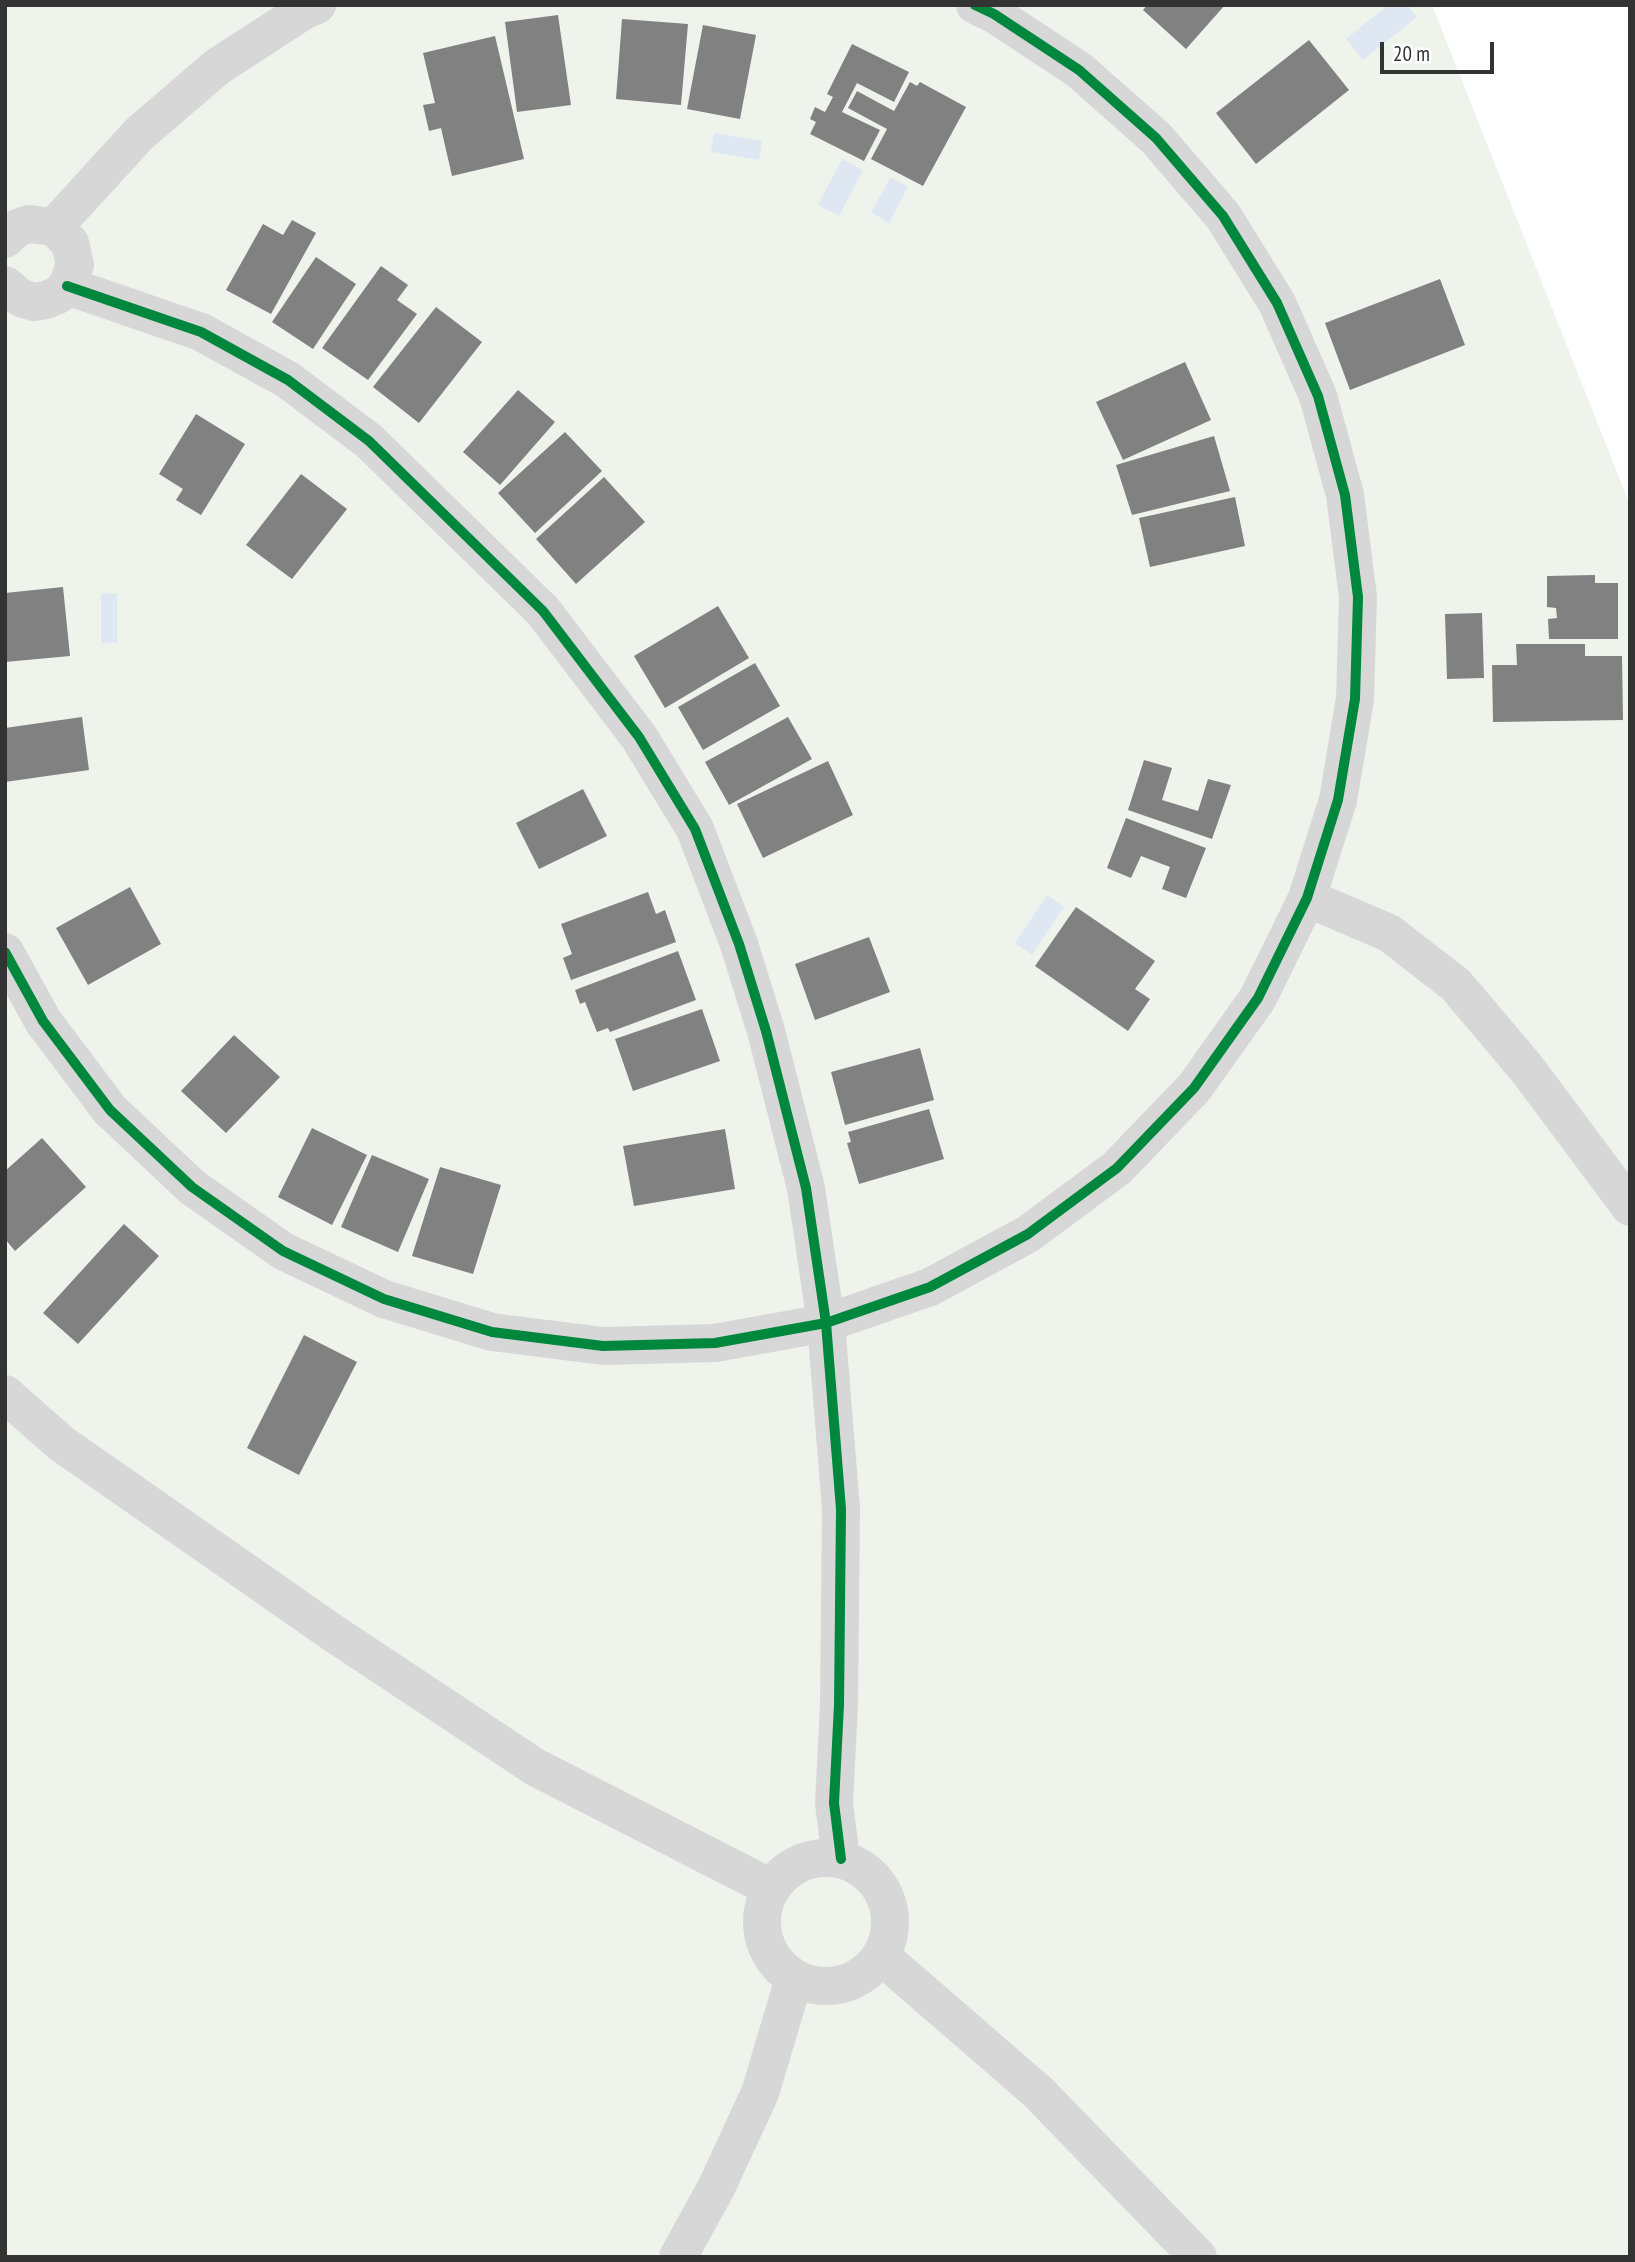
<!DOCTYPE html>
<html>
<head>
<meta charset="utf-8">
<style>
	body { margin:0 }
	#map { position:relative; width:1635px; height:2262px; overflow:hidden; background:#fff; font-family:"PT Sans Narrow",sans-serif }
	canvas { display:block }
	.frame { position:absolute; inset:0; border:7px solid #333; pointer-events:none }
	.scale { position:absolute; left:1380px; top:42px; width:114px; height:32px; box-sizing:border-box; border:4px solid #333; border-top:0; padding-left:9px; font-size:21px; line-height:24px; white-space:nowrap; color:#333; -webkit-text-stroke:5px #fff; paint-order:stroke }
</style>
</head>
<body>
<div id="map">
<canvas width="1635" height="2262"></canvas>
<div class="frame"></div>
<div class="scale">20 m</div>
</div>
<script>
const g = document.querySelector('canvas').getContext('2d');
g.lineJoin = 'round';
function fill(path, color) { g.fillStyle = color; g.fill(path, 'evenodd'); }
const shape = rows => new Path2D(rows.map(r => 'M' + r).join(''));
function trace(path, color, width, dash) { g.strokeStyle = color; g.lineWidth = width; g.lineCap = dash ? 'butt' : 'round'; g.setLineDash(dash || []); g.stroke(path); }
const green = shape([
	[5,5,1432,5,1630,505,1630,2257,5,2257]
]);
const water = shape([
	[1388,5,1407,5,1417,17,1363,60,1346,39],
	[714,133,762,141,759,160,711,152],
	[842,159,863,170,839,216,818,205],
	[891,177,908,187,889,223,871,212],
	[101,593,117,594,117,643,101,643],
	[1047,895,1064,907,1032,955,1015,943]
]);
const building = shape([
	[1147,5,1225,5,1186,49,1143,10],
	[558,15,571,105,517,112,505,22],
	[622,19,688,24,681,105,616,99],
	[703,25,756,35,740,119,687,109],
	[495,36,524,159,452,176,441,128,429,131,423,105,435,103,423,53],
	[1309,40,1349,90,1256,164,1216,113],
	[852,44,909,72,894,102,857,83,842,112,880,130,864,161,810,134,816,122,810,119,815,107,825,112,833,97,827,94],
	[910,82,917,86,920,82,966,107,923,186,871,159,887,129,848,108,857,91,894,111],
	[292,220,316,233,271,314,226,290,263,224,283,235],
	[316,257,356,284,313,349,272,322],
	[381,266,408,285,397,300,417,314,368,380,322,348],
	[1440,279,1465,345,1350,390,1325,323],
	[436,307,482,342,419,423,373,387],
	[1185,362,1211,420,1123,460,1096,402],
	[518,390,555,422,500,485,463,452],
	[196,414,245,444,201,515,176,500,183,489,159,474],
	[565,432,602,471,535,533,498,493],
	[1214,436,1230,491,1132,515,1116,465],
	[301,474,347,509,292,579,246,545],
	[604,477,645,522,576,584,536,539],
	[1235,497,1245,546,1150,567,1139,518],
	[1595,575,1595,583,1618,583,1618,639,1549,639,1548,619,1557,618,1556,608,1547,607,1547,576],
	[63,587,70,656,5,662,5,593],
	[718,606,749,658,665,708,634,656],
	[1482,613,1484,678,1447,679,1445,614],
	[1516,644,1585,644,1585,656,1622,656,1623,720,1493,722,1492,665,1517,665],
	[755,663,780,706,703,750,678,707],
	[82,717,89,770,5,782,5,728],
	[788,717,812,759,729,805,705,762],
	[1144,760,1172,768,1162,800,1198,811,1208,779,1231,785,1212,839,1128,810],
	[828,761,853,815,763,858,737,804],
	[583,789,607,836,539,869,516,823],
	[1126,818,1206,848,1186,898,1162,889,1170,867,1141,856,1131,878,1107,868],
	[130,887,161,944,88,985,56,928],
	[648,892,656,914,665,910,676,942,571,980,563,958,572,954,561,924],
	[1076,907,1155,961,1135,989,1150,999,1128,1031,1035,966],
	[869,937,890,992,815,1020,795,964],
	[678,951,696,1000,610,1032,608,1028,597,1032,585,1002,580,1004,575,990],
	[702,1009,720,1061,633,1091,615,1039],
	[234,1035,280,1077,226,1133,181,1091],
	[920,1048,934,1100,845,1125,831,1072],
	[929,1109,944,1159,859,1184,847,1143,851,1142,848,1132],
	[312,1128,367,1155,332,1225,278,1197],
	[725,1129,735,1189,634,1206,623,1146],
	[42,1138,86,1187,15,1251,5,1239,5,1171],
	[372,1155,429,1179,398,1252,341,1227],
	[440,1167,501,1185,473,1274,412,1256],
	[124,1224,159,1256,78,1344,43,1313],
	[304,1335,357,1362,299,1475,247,1448]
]);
const minor = shape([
	[54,227,139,134,217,67,303,11,317,5],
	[5,239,17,228,29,224,54,227,70,243,75,265,67,286,58,295,46,300,34,302,21,298,5,285],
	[67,286,201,332,288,380,369,441,543,611,639,737,695,829,739,944,766,1031,806,1188,826,1323,841,1509,839,1705,834,1803,841,1859],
	[1307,898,1389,933,1456,985,1527,1069,1630,1207],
	[5,952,43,1021,110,1110,192,1187,283,1251,384,1299,492,1332,603,1346,715,1343,826,1323,930,1287,1028,1234,1117,1168,1194,1088,1258,998,1307,898,1338,800,1355,699,1358,597,1345,495,1318,396,1277,303,1223,216,1156,138,1079,70,994,14,975,5],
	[5,1394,62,1444,333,1633,535,1767,771,1888],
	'762 1922a64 64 0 1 1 128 0a64 64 0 1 1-128 0Z',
	[881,1956,1038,2092,1198,2257],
	[678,2257,716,2188,760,2093,794,1979]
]);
const cycleway = shape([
	[67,286,201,332,288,380,369,441,543,611,639,737,695,829,739,944,766,1031,806,1188,826,1323,841,1509,839,1705,834,1803,841,1859],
	[5,952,43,1021,110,1110,192,1187,283,1251,384,1299,492,1332,603,1346,715,1343,826,1323,930,1287,1028,1234,1117,1168,1194,1088,1258,998,1307,898,1338,800,1355,699,1358,597,1345,495,1318,396,1277,303,1223,216,1156,138,1079,70,994,14,975,5]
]);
fill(green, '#eef3ec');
fill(water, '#dfe7f2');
fill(building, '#818181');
trace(minor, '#d7d7d7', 38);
trace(cycleway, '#00873e', 10);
</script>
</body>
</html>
